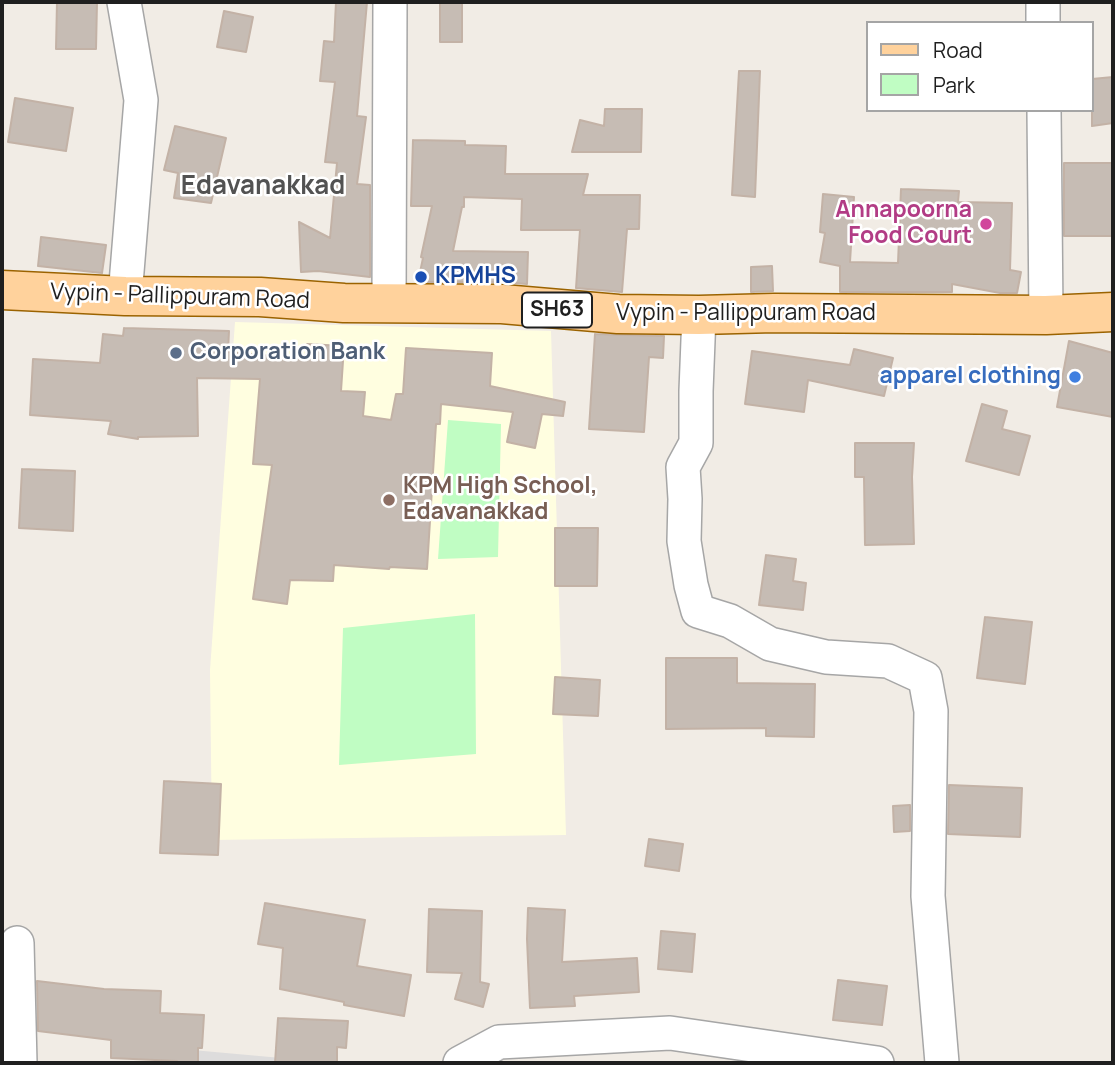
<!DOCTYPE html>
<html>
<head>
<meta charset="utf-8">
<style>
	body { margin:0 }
	#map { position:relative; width:1115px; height:1065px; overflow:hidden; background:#f1ece5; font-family:Manrope,sans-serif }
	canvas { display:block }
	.frame { position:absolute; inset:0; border:4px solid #1f1f1f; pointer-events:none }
	.legend { position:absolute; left:866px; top:21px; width:228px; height:91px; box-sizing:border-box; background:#fff; border:2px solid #a5a5a5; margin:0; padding:9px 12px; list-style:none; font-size:21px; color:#1f1f1f }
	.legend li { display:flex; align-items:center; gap:14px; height:35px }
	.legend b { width:35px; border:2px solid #a5a5a5 }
</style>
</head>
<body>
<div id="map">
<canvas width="1115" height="1065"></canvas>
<div class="frame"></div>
<ul class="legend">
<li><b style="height:9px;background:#ffd29c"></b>Road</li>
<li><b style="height:19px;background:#c0fdc3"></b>Park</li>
</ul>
</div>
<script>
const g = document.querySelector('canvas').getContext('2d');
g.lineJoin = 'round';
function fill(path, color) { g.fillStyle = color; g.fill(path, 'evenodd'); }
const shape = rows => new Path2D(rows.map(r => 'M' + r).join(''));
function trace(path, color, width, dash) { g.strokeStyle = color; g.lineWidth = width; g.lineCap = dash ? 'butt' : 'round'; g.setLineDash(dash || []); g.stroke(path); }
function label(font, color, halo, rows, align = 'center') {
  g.font = font + ' Manrope,sans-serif'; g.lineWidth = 5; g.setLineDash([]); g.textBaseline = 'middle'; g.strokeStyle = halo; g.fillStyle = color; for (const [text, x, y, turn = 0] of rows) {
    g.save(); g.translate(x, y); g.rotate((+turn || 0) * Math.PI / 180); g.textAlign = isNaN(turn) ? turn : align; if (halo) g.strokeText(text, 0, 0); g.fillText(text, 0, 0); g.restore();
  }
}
const residential = shape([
	[170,1048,337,1063,169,1063]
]);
const education = shape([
	[235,322,551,331,566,835,212,840,210,670]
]);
const park = shape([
	[448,420,501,424,498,557,438,559],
	[475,614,476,754,339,765,343,628]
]);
const building = shape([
	[57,2,97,2,96,49,56,49,57,2],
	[336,2,367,2,357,116,366,117,357,184,370,185,370,277,318,271,301,272,299,222,330,238,337,163,325,162,335,82,320,81,324,41,334,42,336,2],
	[440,2,462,2,462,42,440,42,440,2],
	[224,11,253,17,246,52,217,47,224,11],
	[739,71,760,71,755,197,732,195,739,71],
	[1113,77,1113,123,1092,126,1092,79,1113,77],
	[15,98,73,108,66,151,8,142,15,98],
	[605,109,642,109,641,152,572,152,580,120,604,126,605,109],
	[175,126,226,138,211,203,174,198,178,173,164,170,175,126],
	[413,140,465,141,465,145,506,146,505,174,588,174,583,195,640,195,639,229,627,229,622,292,576,288,580,230,521,230,522,199,464,197,464,207,462,207,453,251,528,252,527,284,502,282,418,282,423,258,421,257,432,206,411,206,413,140],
	[1064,163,1113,163,1113,236,1064,236,1064,163],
	[901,189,959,191,958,202,1012,203,1010,270,1021,272,1017,293,1000,293,952,284,952,292,840,292,840,266,820,262,825,233,820,232,823,194,854,197,850,262,898,263,901,189],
	[41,237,106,245,102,273,38,266,41,237],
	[772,266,773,291,751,292,751,267,772,266],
	[124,328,229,331,228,352,306,359,307,344,344,346,341,391,365,392,363,416,391,420,396,394,403,394,406,348,492,353,490,386,565,402,563,416,542,414,535,448,507,442,513,412,441,404,440,424,436,424,427,569,390,567,389,569,334,565,333,581,290,580,287,604,253,599,272,465,253,464,260,379,197,378,198,436,138,437,138,439,108,434,111,421,30,415,33,359,100,363,103,334,123,336,124,328],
	[595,334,664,336,663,358,649,357,644,432,589,429,595,334],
	[1069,341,1113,353,1113,417,1057,407,1069,341],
	[854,349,893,358,884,396,808,380,804,412,745,404,752,351,850,365,854,349],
	[982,404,1007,411,1002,429,1030,436,1019,475,966,461,982,404],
	[855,443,914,443,912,477,914,544,865,545,864,477,855,477,855,443],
	[22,469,75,471,73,531,19,528,22,469],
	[555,528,598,528,597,586,555,586,555,528],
	[766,555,796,559,793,581,806,583,803,610,759,605,766,555],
	[985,617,1032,622,1025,684,977,678,985,617],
	[666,658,737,658,737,683,815,684,814,737,766,736,766,728,666,729,666,658],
	[555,677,600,680,598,716,553,714,555,677],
	[164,781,221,784,218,855,160,853,164,781],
	[949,785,1022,788,1020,837,948,834,949,785],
	[910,805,910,831,894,832,893,806,910,805],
	[649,839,683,844,679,871,645,866,649,839],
	[265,903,365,920,357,966,411,975,404,1016,344,1005,344,1002,280,989,283,948,258,944,265,903],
	[528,908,565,910,562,962,637,958,639,992,574,996,575,1006,530,1008,527,939,528,908],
	[429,909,482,911,480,982,489,984,483,1007,455,999,462,973,427,972,429,909],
	[661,931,695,934,692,972,658,969,661,931],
	[838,980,887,986,882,1025,833,1020,838,980],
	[37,981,104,989,161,991,160,1013,204,1015,202,1048,198,1048,198,1063,177,1063,177,1061,111,1058,111,1040,38,1031,37,981],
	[278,1018,348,1021,346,1048,337,1047,337,1063,275,1063,278,1018]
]);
const minor = shape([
	[124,2,141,100,125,296],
	[1043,2,1043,23],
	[1044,110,1046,315],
	[389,304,390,2],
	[699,315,696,391,696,443,683,467,685,499,684,541,691,585,698,611,730,621,770,644,826,657,888,661,925,678,931,711,928,896,942,1063],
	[17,943,20,1063],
	[460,1063,499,1042,670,1033,877,1063]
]);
const major = shape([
	[2,290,125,296,260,297,344,303,502,304,618,314,699,315,774,313,1046,315,1113,312]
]);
const markers = [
	[986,224,7,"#d1479c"],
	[421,277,7,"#1a4fb4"],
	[176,353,7,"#5c6f8a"],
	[1075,377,7,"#3f7fe0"],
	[389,500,7,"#8d6e63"]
];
const shields = [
	[557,310,70]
];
const shieldNames = [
	["SH63",557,310]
];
const hotelNames = [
	["Annapoorna",972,211],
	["Food Court",972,237]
];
const transitNames = [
	["KPMHS",435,277]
];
const streetNames = [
	["Vypin - Pallippuram Road",180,297,2],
	["Vypin - Pallippuram Road",746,314]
];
const serviceNames = [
	["Corporation Bank",190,353]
];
const shopNames = [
	["apparel clothing",1061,377]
];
const educationNames = [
	["KPM High School,",403,487],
	["Edavanakkad",403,513]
];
const quarterNames = [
	["Edavanakkad",263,187]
];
fill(residential, '#dddcdc');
fill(education, '#fffee0');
fill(park, '#c0fdc3');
fill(building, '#c6bcb4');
trace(building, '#c3b2a6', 2);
trace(minor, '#a6a6a6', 36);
trace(major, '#9b6300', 41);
trace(minor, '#fff', 33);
trace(major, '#ffd29c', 38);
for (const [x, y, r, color] of markers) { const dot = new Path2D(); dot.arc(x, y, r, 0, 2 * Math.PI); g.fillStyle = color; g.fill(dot); trace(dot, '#fff', 2.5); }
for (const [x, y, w] of shields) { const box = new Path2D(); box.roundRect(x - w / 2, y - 17.5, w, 35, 5); g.fillStyle = '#fff'; g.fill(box); trace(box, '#1f1f1f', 2); }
label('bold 21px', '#1f1f1f', null, shieldNames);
label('bold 23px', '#b23c85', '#fff', hotelNames, 'right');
label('bold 23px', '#164399', '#fff', transitNames, 'left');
label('23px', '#1f1f1f', '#fff', streetNames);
label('bold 23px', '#4e5e75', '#fff', serviceNames, 'left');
label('bold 23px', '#366cbe', '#fff', shopNames, 'right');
label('bold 23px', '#785e54', '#fff', educationNames, 'left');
label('bold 26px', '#525252', '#fff', quarterNames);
</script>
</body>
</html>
